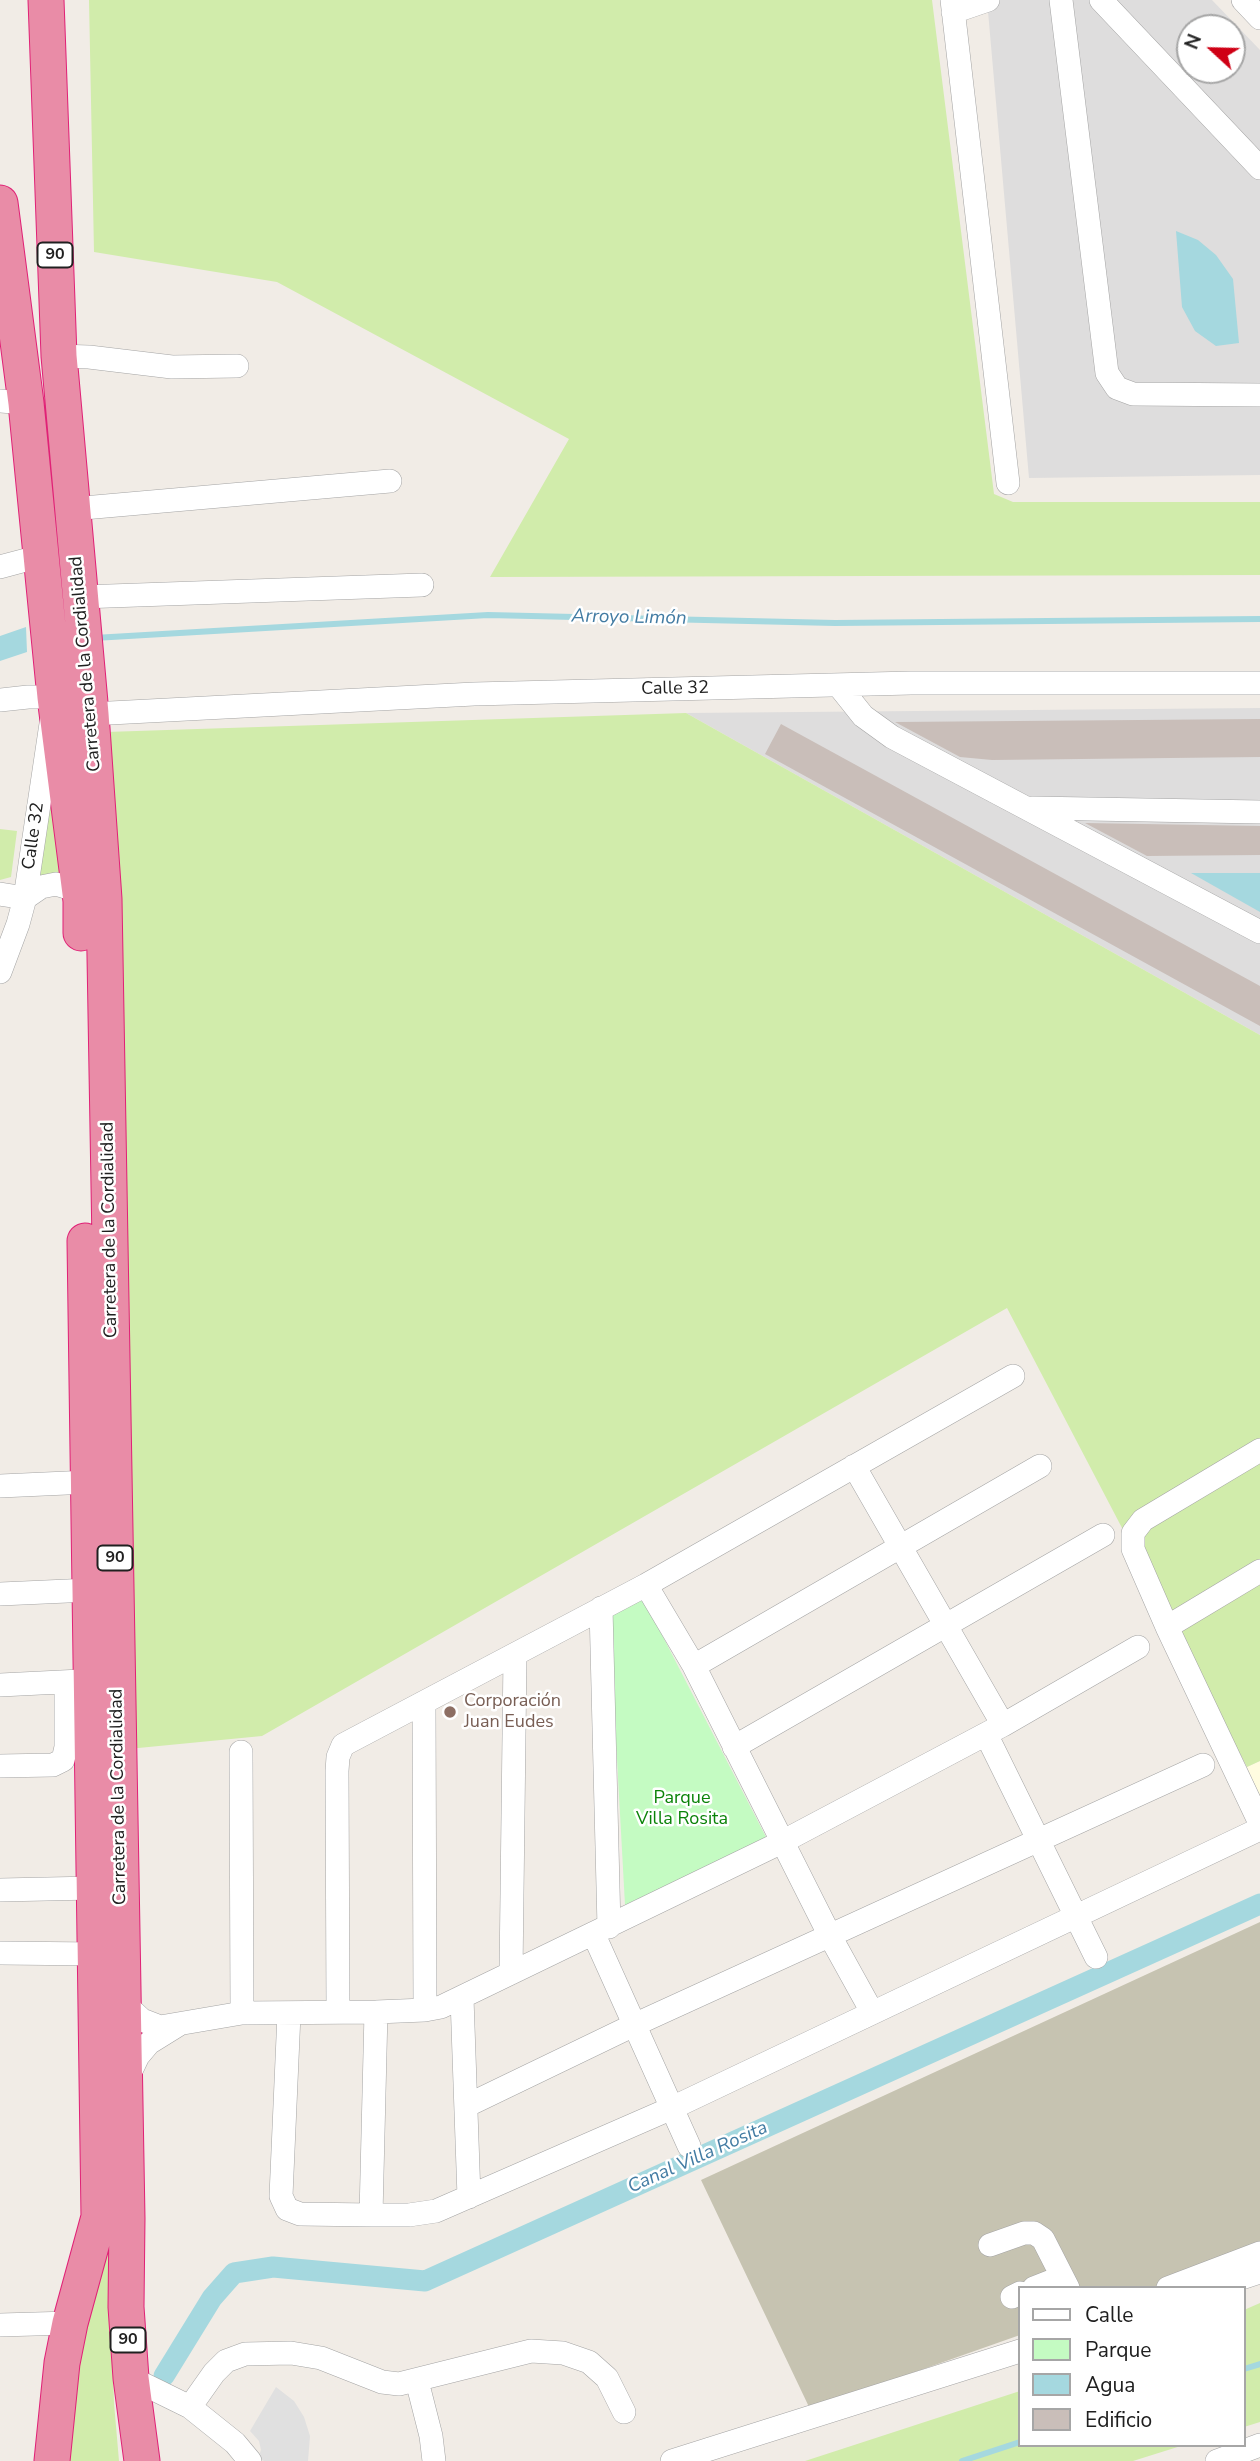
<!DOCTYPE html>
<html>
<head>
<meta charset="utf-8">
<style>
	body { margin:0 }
	#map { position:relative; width:1260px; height:2461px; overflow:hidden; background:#f1ece6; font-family:"Nunito Sans",sans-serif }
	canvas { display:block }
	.legend { position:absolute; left:1018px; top:2286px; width:228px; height:161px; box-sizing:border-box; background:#fff; border:2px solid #a6a6a6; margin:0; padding:9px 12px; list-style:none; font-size:21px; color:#202020 }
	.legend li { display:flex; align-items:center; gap:14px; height:35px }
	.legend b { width:35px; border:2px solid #a6a6a6 }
	.north { position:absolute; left:1176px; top:14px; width:70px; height:70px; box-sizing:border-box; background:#fff; border:2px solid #a6a6a6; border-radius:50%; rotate:292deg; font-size:19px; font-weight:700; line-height:28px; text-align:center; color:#202020 }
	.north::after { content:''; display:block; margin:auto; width:24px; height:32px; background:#cf0015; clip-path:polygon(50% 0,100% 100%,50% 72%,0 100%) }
</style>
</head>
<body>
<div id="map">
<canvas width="1260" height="2461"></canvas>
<ul class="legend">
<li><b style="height:9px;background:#fff"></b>Calle</li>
<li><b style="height:19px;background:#c4fbc2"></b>Parque</li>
<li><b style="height:19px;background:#a5d8df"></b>Agua</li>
<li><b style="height:19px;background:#c9beb9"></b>Edificio</li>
</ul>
<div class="north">N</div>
</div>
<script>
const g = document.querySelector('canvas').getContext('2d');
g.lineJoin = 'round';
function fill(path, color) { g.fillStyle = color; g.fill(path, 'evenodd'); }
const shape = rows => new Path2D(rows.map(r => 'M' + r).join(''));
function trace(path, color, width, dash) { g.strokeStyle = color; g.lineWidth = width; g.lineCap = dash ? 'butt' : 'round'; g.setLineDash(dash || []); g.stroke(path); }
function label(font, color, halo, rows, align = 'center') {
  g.font = font + ' "Nunito Sans",sans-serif'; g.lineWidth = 5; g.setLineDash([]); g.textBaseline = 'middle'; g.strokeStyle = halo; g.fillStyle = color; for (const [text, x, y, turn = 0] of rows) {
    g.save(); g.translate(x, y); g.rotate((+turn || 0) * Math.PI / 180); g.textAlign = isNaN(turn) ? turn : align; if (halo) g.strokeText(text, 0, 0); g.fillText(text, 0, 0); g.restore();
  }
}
const residential = shape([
	[987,0,1212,0,1260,50,1260,475,1029,478],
	[1190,28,1232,28,1232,70,1190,70],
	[1260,708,1260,1035,686,713]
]);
const education = shape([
	[1260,1761,1260,1796,1247,1767]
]);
const construction = shape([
	[1260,1922,1260,2250,1154,2288,1020,2288,1020,2335,810,2409,701,2180]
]);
const grass = shape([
	[89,0,932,0,994,494,1013,502,1260,502,1260,575,490,577,569,439,277,282,94,252],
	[686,713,1260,1035,1260,1761,1247,1767,1007,1308,262,1736,128,1749,106,732],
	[53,719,71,885,56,873,48,874,38,880],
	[0,829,17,831,11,877,0,880],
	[108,2230,114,2403,119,2461,68,2461,81,2344],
	[1260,2303,1260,2422,1244,2427,1244,2310],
	[1020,2391,1020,2445,1184,2445,1133,2461,805,2461]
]);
const park = shape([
	[642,1596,767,1839,625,1905,609,1613]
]);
const parking = shape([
	[276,2387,294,2401,304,2417,310,2436,308,2461,264,2461,258,2458,261,2450,259,2441,250,2431]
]);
const water = shape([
	[1176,231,1198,240,1216,255,1233,279,1239,343,1216,346,1195,331,1182,307],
	[26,627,27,652,0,661,0,636],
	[1191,873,1260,873,1260,912]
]);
const stream = shape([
	[94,638,488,615,835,623,1260,619],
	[1244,2369,1260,2364],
	[962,2461,1020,2442]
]);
const canal = shape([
	[164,2376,212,2298,234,2273,273,2267,425,2281,1260,1904]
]);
const building = shape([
	[1260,719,1260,757,992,760,960,757,895,722],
	[781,724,1260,986,1260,1026,765,754],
	[1085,823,1260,826,1260,855,1147,856]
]);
const minor = shape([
	[952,0,1008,483],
	[1061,0,1107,373,1117,388,1133,394,1260,395],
	[1101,0,1260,168],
	[1243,0,1260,18],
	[953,12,988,0],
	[59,356,89,357,172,367,237,366],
	[0,401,26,403],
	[72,509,390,481],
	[0,567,41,556],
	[81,597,422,585],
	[839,686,863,716,892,737,1260,932],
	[0,700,28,697,55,697,25,898,18,924,0,972],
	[91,714,474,694,911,683,1260,683],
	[1032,808,1260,812],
	[0,894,25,898,41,887,56,884,72,889,81,901],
	[1260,1450,1143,1520,1133,1533,1133,1549,1167,1627,1260,1823],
	[854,1466,1003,1725],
	[0,1486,89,1482],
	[646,1585,694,1666,830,1936,872,2012],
	[0,1594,90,1590],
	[601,1608,609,1927],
	[1167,1627,1260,1571],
	[694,1666,1040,1466],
	[0,1685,81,1681],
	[424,1703,425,2010],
	[986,1734,1096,1957],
	[734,1747,1103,1535],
	[241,1752,242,2013],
	[0,1766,53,1765,63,1760,66,1747,66,1682],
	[0,1890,94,1888],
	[594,1935,689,2146],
	[0,1953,95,1954],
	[511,1973,515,1656],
	[124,1997,129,2008,142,2020,160,2027,242,2013,376,2012,425,2010,441,2007,782,1842,1003,1725,1138,1647],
	[462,1998,469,2197],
	[338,2012,337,1771,338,1757,343,1745,646,1585,1013,1376],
	[289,2014,281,2196,287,2209,300,2214,371,2215,409,2215,436,2211,672,2108,1260,1829],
	[127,2079,138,2056,149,2043,178,2025],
	[466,2106,634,2025,1203,1765],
	[371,2215,376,2012],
	[990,2245,1024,2233,1034,2233,1043,2239,1068,2288],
	[1034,2288,1062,2277],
	[1168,2288,1260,2253],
	[1211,2288,1260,2272],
	[1012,2297,1020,2293],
	[0,2325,70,2323],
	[131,2378,190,2407,235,2443,250,2461],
	[417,2381,431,2436,434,2461],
	[190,2407,214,2373,226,2361,245,2354,291,2353,321,2358,382,2382,399,2384,531,2351,563,2353,589,2362,607,2378,624,2412],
	[672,2461,1020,2351],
	[1217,2461,1260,2445]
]);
const highway = shape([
	[46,0,59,356,91,714,104,899,127,2218,126,2307,131,2378,142,2461],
	[0,203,26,403,55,697,81,901,81,933],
	[52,2461,62,2363,70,2323,99,2217,85,1241]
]);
const markers = [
	[450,1712,7,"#8d6e63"]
];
const shields = [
	[55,255,35],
	[115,1558,35],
	[128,2340,35]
];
const shieldNames = [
	["90",55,255],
	["90",115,1558],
	["90",128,2340]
];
const streetNames = [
	["Carretera de la Cordialidad",86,664,-95],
	["Calle 32",675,689,-1],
	["Calle 32",34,836,-82],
	["Carretera de la Cordialidad",110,1230,-91],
	["Carretera de la Cordialidad",119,1797,-91]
];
const educationNames = [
	["Corporación",464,1702],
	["Juan Eudes",464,1723]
];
const parkNames = [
	["Parque",682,1799],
	["Villa Rosita",682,1820]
];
const waterNames = [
	["Arroyo Limón",629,618,1],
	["Canal Villa Rosita",698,2158,-24]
];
fill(residential, '#dedddd');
fill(education, '#fffce0');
fill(construction, '#c6c3b1');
fill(grass, '#d1ecab');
fill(park, '#c4fbc2');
fill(parking, '#e0e0e0');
fill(water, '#a5d8df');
trace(stream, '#a5d8df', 6);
trace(canal, '#a5d8df', 21);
fill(building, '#c9beb9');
trace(minor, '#a4a4a4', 24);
trace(highway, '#e02176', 37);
trace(minor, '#fff', 23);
trace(highway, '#e98ca7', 35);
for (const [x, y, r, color] of markers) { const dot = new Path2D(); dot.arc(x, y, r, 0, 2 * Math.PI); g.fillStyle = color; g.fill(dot); trace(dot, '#fff', 2.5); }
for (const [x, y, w] of shields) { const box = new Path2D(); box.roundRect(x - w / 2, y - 12.5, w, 25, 5); g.fillStyle = '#fff'; g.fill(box); trace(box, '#202020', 2); }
label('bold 16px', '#202020', null, shieldNames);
label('18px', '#202020', '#fff', streetNames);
label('18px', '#785e54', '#fff', educationNames, 'left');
label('18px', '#0b8309', '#fff', parkNames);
label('italic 19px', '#437ca3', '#fff', waterNames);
</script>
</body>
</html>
